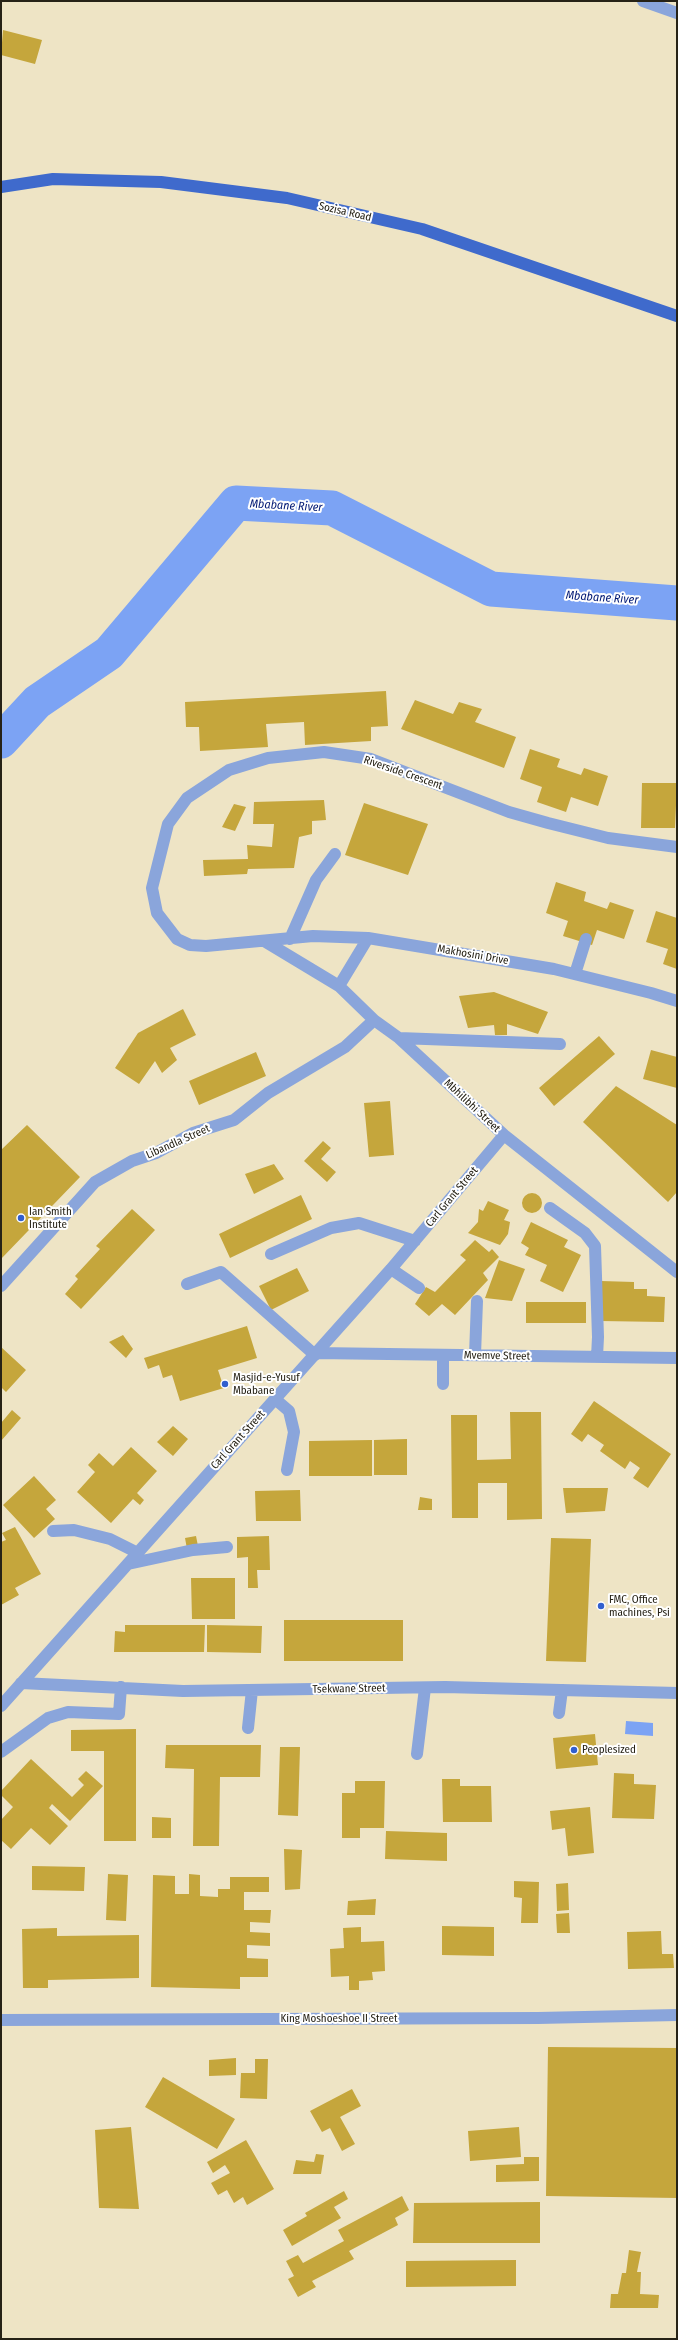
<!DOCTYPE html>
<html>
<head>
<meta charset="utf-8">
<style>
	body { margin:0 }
	#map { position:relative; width:678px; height:2340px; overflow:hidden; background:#eee4c5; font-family:"Fira Sans Condensed",sans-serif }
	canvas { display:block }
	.frame { position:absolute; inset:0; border:2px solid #262216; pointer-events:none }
</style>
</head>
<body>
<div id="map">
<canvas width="678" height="2340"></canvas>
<div class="frame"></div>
</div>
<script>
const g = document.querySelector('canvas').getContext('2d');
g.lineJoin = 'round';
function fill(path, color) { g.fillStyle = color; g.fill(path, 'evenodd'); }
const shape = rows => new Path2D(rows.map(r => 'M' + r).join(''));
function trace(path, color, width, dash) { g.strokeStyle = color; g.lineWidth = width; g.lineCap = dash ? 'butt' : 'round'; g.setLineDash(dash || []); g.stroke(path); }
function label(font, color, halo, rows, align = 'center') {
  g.font = font + ' "Fira Sans Condensed",sans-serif'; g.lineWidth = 4; g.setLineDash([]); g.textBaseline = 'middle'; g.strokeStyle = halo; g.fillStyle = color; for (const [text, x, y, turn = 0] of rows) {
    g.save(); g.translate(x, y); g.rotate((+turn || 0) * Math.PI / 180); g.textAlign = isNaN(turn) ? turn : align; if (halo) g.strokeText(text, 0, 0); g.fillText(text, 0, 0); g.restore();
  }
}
const water = shape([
	[626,1721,653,1723,653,1736,625,1734]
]);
const river = shape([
	[1,741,37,702,109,653,236,503,332,508,491,589,677,603]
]);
const building = shape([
	[3,30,42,40,35,64,1,55],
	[386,691,388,726,371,727,371,741,305,745,304,722,266,724,268,747,200,751,199,727,186,727,185,702],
	[415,700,453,714,459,702,482,709,475,722,516,737,504,768,401,729],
	[530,749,560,759,557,767,581,775,584,768,608,776,598,806,571,797,566,812,537,802,542,787,520,779],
	[642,783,677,783,675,828,641,828],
	[324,800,326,820,312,821,312,834,299,837,294,868,248,869,247,874,204,876,203,860,248,859,247,845,272,847,274,824,253,824,254,802],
	[364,803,428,824,408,875,345,855],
	[234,804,246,807,235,831,222,827],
	[556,882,586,892,584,901,607,909,610,902,634,910,624,939,597,930,592,945,563,936,568,921,546,913],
	[656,911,677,918,677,969,663,964,668,949,646,942],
	[494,992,548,1012,538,1034,507,1024,507,1035,495,1035,494,1025,468,1028,459,996],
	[183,1009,196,1035,170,1048,177,1060,162,1073,155,1061,139,1084,115,1068,138,1033],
	[599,1036,615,1054,554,1106,539,1088],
	[651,1050,677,1057,677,1088,643,1079],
	[256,1052,266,1076,199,1105,189,1081],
	[616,1086,677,1125,677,1192,668,1202,583,1122],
	[390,1101,394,1155,369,1157,364,1103],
	[27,1125,80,1177,1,1259,1,1150],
	[323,1141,331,1148,321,1159,336,1172,327,1182,304,1161],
	[274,1164,284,1179,254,1194,245,1174],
	'522 1203a10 10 0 1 1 20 0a10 10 0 1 1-20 0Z',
	[301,1195,312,1219,230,1258,219,1234],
	[488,1201,509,1210,504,1220,510,1222,508,1234,500,1245,468,1233,478,1222,479,1209,483,1211],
	[132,1209,155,1230,81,1309,65,1294,78,1279,75,1276,100,1249,96,1246],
	[531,1222,568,1240,564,1247,581,1255,563,1292,540,1281,547,1265,525,1255,529,1248,521,1243],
	[475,1240,489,1252,492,1249,499,1257,483,1273,488,1280,455,1315,442,1304,429,1316,415,1304,426,1287,435,1292,466,1260,460,1255],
	[499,1260,525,1269,512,1301,485,1298],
	[297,1268,309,1291,271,1310,259,1286],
	[601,1281,634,1282,634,1289,647,1289,647,1296,665,1297,664,1322,600,1321],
	[526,1302,586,1302,586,1323,526,1323],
	[247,1326,257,1358,218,1370,224,1388,180,1401,172,1375,163,1378,159,1365,148,1369,144,1358],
	[123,1335,133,1349,126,1358,109,1342],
	[1,1347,26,1370,6,1392,1,1387],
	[594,1401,671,1454,648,1488,633,1478,640,1468,630,1461,625,1469,600,1451,604,1445,588,1434,582,1442,571,1434],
	[12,1410,21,1418,1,1441,1,1423],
	[510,1412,541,1412,542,1519,507,1520,507,1483,478,1483,478,1518,452,1518,451,1415,477,1415,477,1460,511,1459],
	[173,1426,188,1439,173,1456,157,1442],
	[407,1439,407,1475,374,1475,374,1440],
	[372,1440,372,1476,309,1476,309,1441],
	[131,1447,157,1471,137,1493,144,1500,140,1505,133,1499,111,1523,77,1492,95,1472,88,1465,99,1453,113,1466],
	[34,1476,56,1500,46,1509,55,1519,34,1538,3,1505],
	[563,1488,608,1488,605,1511,566,1513],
	[300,1490,301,1521,256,1521,255,1491],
	[420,1497,432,1499,432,1510,418,1510],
	[15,1527,41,1574,15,1588,19,1595,1,1605,1,1542,6,1540,2,1533],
	[196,1536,198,1546,187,1549,185,1538],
	[269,1536,270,1570,257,1570,258,1588,248,1588,248,1557,237,1558,237,1537],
	[551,1538,591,1539,586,1662,546,1661],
	[191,1578,235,1578,235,1619,192,1619],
	[284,1620,403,1620,403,1661,284,1661],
	[125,1625,205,1625,204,1652,114,1652,115,1631,125,1632],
	[207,1625,262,1626,261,1653,207,1652],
	[136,1729,136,1841,104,1841,104,1751,71,1751,71,1730],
	[595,1734,598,1765,556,1769,553,1738],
	[166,1745,261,1745,260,1777,220,1777,219,1846,193,1846,194,1769,165,1768],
	[280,1747,300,1747,298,1816,278,1815],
	[31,1759,72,1797,84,1785,78,1779,86,1771,103,1786,70,1821,52,1804,49,1808,68,1826,50,1845,31,1828,11,1849,1,1840,1,1820,13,1807,1,1795,1,1791],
	[614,1773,634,1774,634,1784,656,1785,654,1819,612,1818],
	[442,1779,460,1779,460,1786,491,1786,492,1822,443,1822],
	[355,1781,385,1781,384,1828,360,1828,360,1838,342,1838,342,1793,355,1793],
	[590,1807,594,1853,568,1856,565,1828,552,1830,550,1811],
	[152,1817,171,1818,171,1838,152,1838],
	[386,1831,447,1833,447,1861,385,1859],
	[284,1849,302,1850,300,1889,285,1890],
	[32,1866,85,1867,84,1891,32,1890],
	[108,1874,128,1875,126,1921,106,1920],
	[189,1874,200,1875,200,1896,218,1897,218,1889,230,1889,230,1877,269,1877,269,1892,244,1892,244,1910,271,1910,270,1923,250,1922,250,1932,270,1933,270,1946,247,1945,247,1958,268,1959,268,1977,240,1977,240,1989,151,1987,153,1875,175,1876,175,1894,189,1894],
	[514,1881,539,1882,538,1923,521,1923,522,1898,514,1897],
	[568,1883,569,1910,557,1911,556,1884],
	[376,1899,375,1915,347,1915,348,1901],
	[569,1913,570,1933,557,1933,556,1914],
	[442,1926,494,1927,494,1956,442,1955],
	[361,1927,361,1942,384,1941,385,1971,372,1972,373,1980,359,1981,359,1990,349,1990,349,1976,331,1977,330,1949,344,1948,343,1928],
	[57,1928,57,1936,139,1935,139,1978,48,1980,48,1988,23,1988,22,1929],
	[661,1931,662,1954,673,1954,674,1968,628,1969,627,1932],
	[548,2047,677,2048,677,2198,546,2196],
	[236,2058,236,2075,209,2076,209,2060],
	[255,2059,268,2059,267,2099,240,2098,241,2073,255,2073],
	[163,2077,235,2119,217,2149,145,2107],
	[352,2089,361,2106,340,2117,355,2144,342,2151,330,2128,322,2132,310,2111],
	[131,2127,139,2209,99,2208,95,2130],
	[519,2127,521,2157,470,2161,468,2131],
	[246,2140,274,2189,247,2205,243,2197,234,2203,227,2190,218,2195,211,2183,230,2173,225,2165,213,2173,207,2162],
	[316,2154,324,2155,321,2174,293,2174,296,2160,314,2162],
	[524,2157,539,2157,539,2181,496,2182,496,2165,524,2164],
	[344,2191,348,2199,334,2207,341,2218,292,2246,283,2230,307,2216,305,2213],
	[402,2196,409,2210,395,2218,398,2225,349,2251,354,2259,312,2281,316,2287,298,2297,288,2279,294,2276,286,2261,298,2255,303,2263,344,2241,338,2230],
	[540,2202,540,2243,413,2243,414,2203],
	[629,2250,641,2252,637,2272,641,2272,640,2294,659,2295,658,2308,610,2308,611,2294,618,2294,622,2273,626,2273],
	[516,2260,516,2286,406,2287,406,2261]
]);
const minor = shape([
	[643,1,677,13],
	[677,847,608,838,548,823,509,812,371,759,324,752,268,758,229,770,187,798,168,824,152,888,157,913,177,939,190,945,206,946,313,936,368,938,554,969,651,993,677,1001],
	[290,939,316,880,335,854],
	[266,942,339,986,374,1020,399,1038,504,1135,677,1272],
	[575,974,586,939],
	[339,986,368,938],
	[399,1038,560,1044],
	[550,1208,585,1233,595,1246,598,1337,597,1357],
	[271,1254,331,1228,359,1223,415,1241],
	[391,1269,419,1288],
	[187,1284,221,1272,315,1355],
	[1,1286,95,1182,132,1161,156,1153,193,1133,234,1120,268,1093,345,1047,374,1020],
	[316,1353,677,1358],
	[475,1355,477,1301],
	[443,1384,443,1355],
	[275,1399,289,1411,294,1432,287,1470],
	[53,1531,74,1530,110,1539,138,1553],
	[128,1564,193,1550,227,1547],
	[21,1683,183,1691,445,1687,677,1693],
	[1,1706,391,1269,504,1135],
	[559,1713,562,1690],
	[248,1728,252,1690],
	[1,1752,48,1718,68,1712,119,1714,121,1687],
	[417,1754,425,1688],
	[1,2020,538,2018,677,2015]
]);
const major = shape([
	[1,187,53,179,161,182,287,198,422,229,677,316]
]);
const markers = [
	[21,1218,4,"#315fce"],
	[225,1384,4,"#315fce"],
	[601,1606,4,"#315fce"],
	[574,1750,4,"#315fce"]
];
const streetNames = [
	["Sozisa Road",345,212,13],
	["Riverside Crescent",403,773,19],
	["Makhosini Drive",473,955,10],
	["Mbhilibhi Street",472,1106,43],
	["Libandla Street",178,1142,-24],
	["Carl Grant Street",452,1197,-50],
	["Mvemve Street",497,1356,1],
	["Carl Grant Street",238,1440,-48],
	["Tsekwane Street",349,1689,-1],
	["King Moshoeshoe II Street",339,2019]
];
const poiNames = [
	["Ian Smith",29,1212],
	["Institute",29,1225],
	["Masjid-e-Yusuf",233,1378],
	["Mbabane",233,1391],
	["FMC, Office",609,1600],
	["machines, Psi",609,1613],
	["Peoplesized",582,1750]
];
const waterNames = [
	["Mbabane River",286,506,3],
	["Mbabane River",602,598,4]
];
fill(water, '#7ca3f4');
trace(river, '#7ca3f4', 35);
fill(building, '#c5a63c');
trace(minor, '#8aa5db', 12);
trace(major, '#3f6acc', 12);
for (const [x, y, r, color] of markers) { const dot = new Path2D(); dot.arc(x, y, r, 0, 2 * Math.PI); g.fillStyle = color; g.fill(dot); trace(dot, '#fff', 1.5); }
label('11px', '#262216', '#fff', streetNames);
label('11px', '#262216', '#fff', poiNames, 'left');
label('italic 12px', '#011874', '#fff', waterNames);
</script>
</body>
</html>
